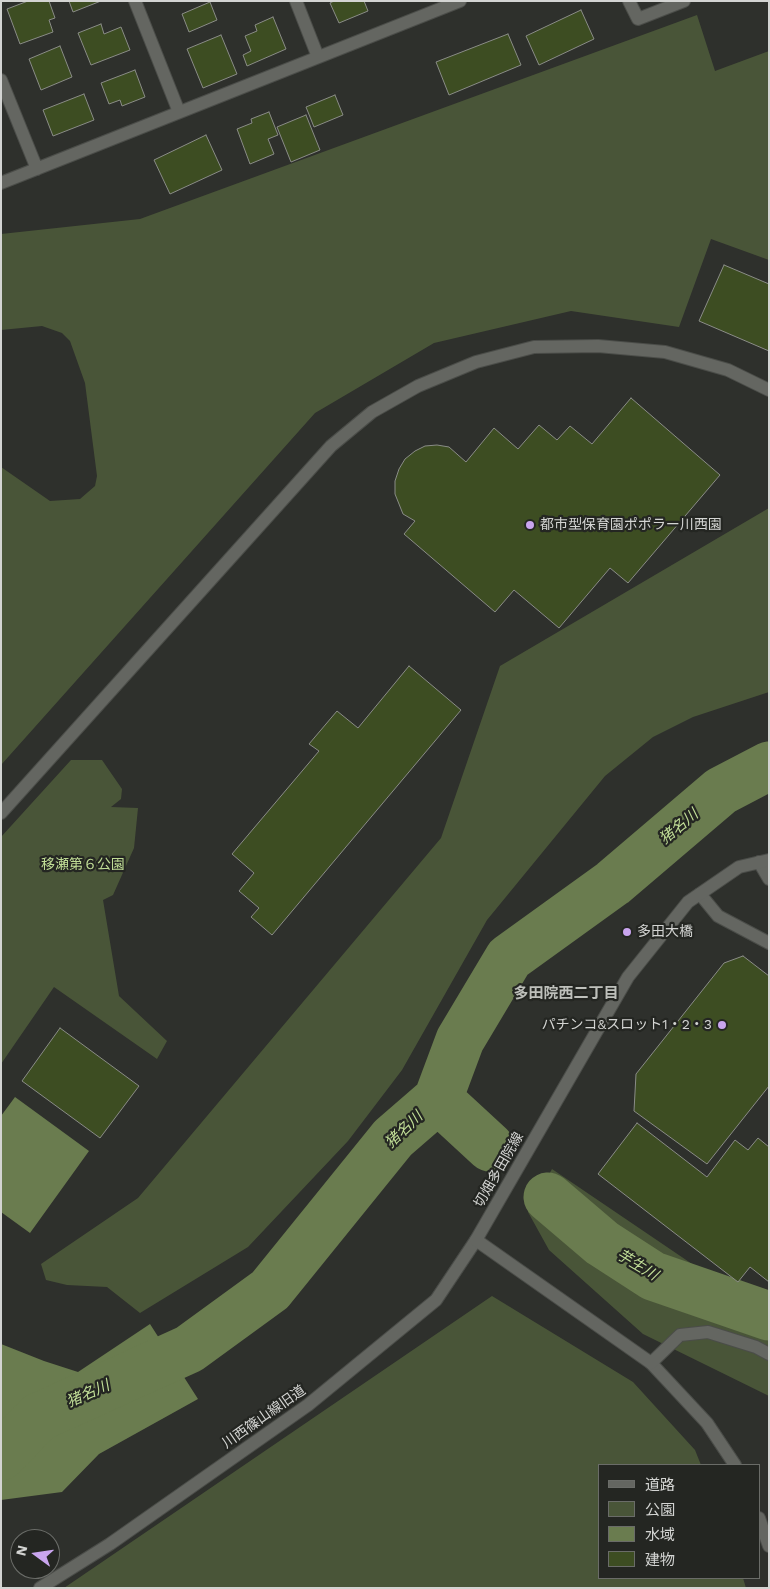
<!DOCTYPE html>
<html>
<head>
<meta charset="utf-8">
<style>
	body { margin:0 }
	#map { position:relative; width:770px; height:1589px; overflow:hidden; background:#2e302c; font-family:"Work Sans","Noto Sans JP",sans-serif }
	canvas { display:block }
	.frame { position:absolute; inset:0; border:2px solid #d3d4d2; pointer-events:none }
	.legend { position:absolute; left:598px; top:1464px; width:162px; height:115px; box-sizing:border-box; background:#242622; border:1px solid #6a6c68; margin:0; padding:6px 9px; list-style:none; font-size:15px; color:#d3d4d2 }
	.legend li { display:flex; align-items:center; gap:10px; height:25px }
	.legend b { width:25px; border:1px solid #6a6c68 }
	.north { position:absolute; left:10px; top:1529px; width:50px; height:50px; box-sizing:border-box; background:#242622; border:1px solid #6a6c68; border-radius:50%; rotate:284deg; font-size:14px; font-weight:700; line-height:20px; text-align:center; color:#d3d4d2 }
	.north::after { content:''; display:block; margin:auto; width:18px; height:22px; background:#c9a5ee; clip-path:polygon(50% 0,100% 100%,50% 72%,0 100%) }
</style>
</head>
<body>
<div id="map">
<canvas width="770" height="1589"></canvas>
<div class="frame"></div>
<ul class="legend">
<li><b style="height:6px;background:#646661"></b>道路</li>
<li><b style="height:14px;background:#495538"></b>公園</li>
<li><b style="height:14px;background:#6a7c4f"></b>水域</li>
<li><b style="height:14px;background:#3d4d22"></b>建物</li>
</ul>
<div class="north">N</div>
</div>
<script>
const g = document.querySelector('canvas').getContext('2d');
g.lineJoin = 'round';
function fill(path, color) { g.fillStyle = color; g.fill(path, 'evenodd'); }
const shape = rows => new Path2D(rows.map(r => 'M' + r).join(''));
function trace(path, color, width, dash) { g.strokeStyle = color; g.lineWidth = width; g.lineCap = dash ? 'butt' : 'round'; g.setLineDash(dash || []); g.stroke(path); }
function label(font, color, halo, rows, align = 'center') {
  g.font = font + ' "Work Sans","Noto Sans JP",sans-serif'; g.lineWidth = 4.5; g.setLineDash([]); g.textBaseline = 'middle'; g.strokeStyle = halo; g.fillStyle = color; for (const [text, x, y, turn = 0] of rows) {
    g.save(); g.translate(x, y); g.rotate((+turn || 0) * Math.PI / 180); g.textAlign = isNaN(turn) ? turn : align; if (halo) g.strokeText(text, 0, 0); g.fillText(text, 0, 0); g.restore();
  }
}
const green = shape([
	[697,15,715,71,769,51,769,260,711,239,679,327,571,311,434,343,315,413,1,765,1,467,50,501,80,499,95,486,97,476,85,383,70,341,62,333,42,326,1,330,1,234,140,219],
	[769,508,769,692,693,717,653,737,605,776,487,920,402,1070,348,1141,248,1247,140,1313,107,1287,67,1285,46,1280,41,1264,138,1198,441,838,500,666],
	[71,760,102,760,122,789,121,799,111,807,138,808,134,848,113,895,103,900,119,996,167,1041,157,1059,54,987,1,1064,1,837],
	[552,1169,726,1287,769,1303,769,1396,643,1334,549,1250,528,1212],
	[492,1296,633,1382,695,1450,701,1465,599,1465,599,1578,743,1578,746,1588,64,1588]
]);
const water = shape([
	[15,1097,89,1151,30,1233,1,1212,1,1116],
	[150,1324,198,1399,99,1454,62,1492,1,1500,1,1344,44,1361,78,1372]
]);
const river = shape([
	[438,1099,490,1147],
	[548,1197,602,1243,653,1276,769,1316],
	[1,1456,39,1417,189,1349,270,1290,393,1138,438,1099,460,1040,509,958,613,883,721,791,769,766]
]);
const building = shape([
	[28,1,49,1,55,18,49,20,53,32,20,44,7,9,28,1],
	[69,1,101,1,73,12,69,1],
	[334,1,364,1,368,11,339,23,330,3,334,1],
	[210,2,217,20,189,32,182,14,210,2],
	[581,10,594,39,539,65,526,36,581,10],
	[273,17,286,49,247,66,243,55,251,51,245,36,257,31,255,25,273,17],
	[101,24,104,34,121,27,130,50,91,65,78,33,101,24],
	[508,34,521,65,449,95,436,62,508,34],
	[221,35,237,74,203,88,187,49,221,35],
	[60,46,72,77,41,90,29,59,60,46],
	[135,70,145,97,122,106,120,100,109,104,101,83,135,70],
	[84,94,94,120,53,136,43,110,84,94],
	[335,95,343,115,314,127,306,107,335,95],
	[269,112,278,135,268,139,274,154,250,164,237,129,252,123,251,119,269,112],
	[306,115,320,150,291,162,277,127,306,115],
	[206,135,222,170,170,194,154,160,206,135],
	[724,265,769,284,769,351,699,321,724,265],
	[631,398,720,475,628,583,610,568,559,628,514,590,495,612,404,534,415,521,403,514,395,494,395,481,399,469,405,459,415,451,425,446,437,445,449,447,466,462,494,428,518,449,539,425,557,440,570,426,592,444,631,398],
	[409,666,461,710,272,935,251,917,259,908,239,891,254,873,232,854,319,751,309,744,337,711,358,728,409,666],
	[743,956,769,976,769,1086,707,1164,634,1111,636,1074,724,963,743,956],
	[60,1028,139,1086,100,1138,22,1081,60,1028],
	[637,1123,707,1177,735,1140,748,1150,758,1138,769,1147,769,1282,750,1267,738,1282,598,1174,637,1123]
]);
const minor = shape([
	[135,1,179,112],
	[296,1,318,57],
	[629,1,638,19,684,1],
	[1,80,37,169],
	[1,183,460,1],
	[759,862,769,879],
	[700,894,718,916,769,943]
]);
const tertiary = shape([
	[1,813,331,446,372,412,418,386,476,362,534,347,598,346,665,352,728,370,769,390],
	[651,1363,707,1423,735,1465],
	[759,1518,769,1546],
	[40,1588,110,1544,308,1405,436,1300,476,1240]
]);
const secondary = shape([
	[769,860,739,867,688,902,628,977,476,1240,651,1363,680,1335,708,1332,756,1347,769,1354]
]);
const markers = [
	[530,525,5,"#c9a5ee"],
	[627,932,5,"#c9a5ee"],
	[722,1025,5,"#c9a5ee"]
];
const poiNames = [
	["都市型保育園ポポラー川西園",540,525],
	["多田大橋",637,932],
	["パチンコ&スロット1・2・3",712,1025,"right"]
];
const parkNames = [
	["移瀬第６公園",83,865]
];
const streetNames = [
	["切畑多田院線",499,1170,-60],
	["川西篠山線旧道",264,1417,-35]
];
const waterNames = [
	["猪名川",679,827,-40],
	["猪名川",404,1130,-44],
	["芋生川",637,1265,31],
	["猪名川",88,1394,-24]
];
const neighbourhoodNames = [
	["多田院西二丁目",566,994]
];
fill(green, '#495538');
fill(water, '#6a7c4f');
trace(river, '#6a7c4f', 49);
fill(building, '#3d4d22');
trace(building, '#8a8c87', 1);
trace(minor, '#4b4d49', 14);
trace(tertiary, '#4b4d49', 14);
trace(secondary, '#4b4d49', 14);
trace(minor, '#646661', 12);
trace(tertiary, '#646661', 12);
trace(secondary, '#646661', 12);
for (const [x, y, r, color] of markers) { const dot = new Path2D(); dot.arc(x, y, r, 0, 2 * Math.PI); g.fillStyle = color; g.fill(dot); trace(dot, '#242622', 2); }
label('14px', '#d3d4d2', '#242622', poiNames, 'left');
label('14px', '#bfdc95', '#242622', parkNames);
label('14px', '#d3d4d2', '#242622', streetNames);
label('italic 15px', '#c1de97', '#242622', waterNames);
label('bold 15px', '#bec0bb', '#242622', neighbourhoodNames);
</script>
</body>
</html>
